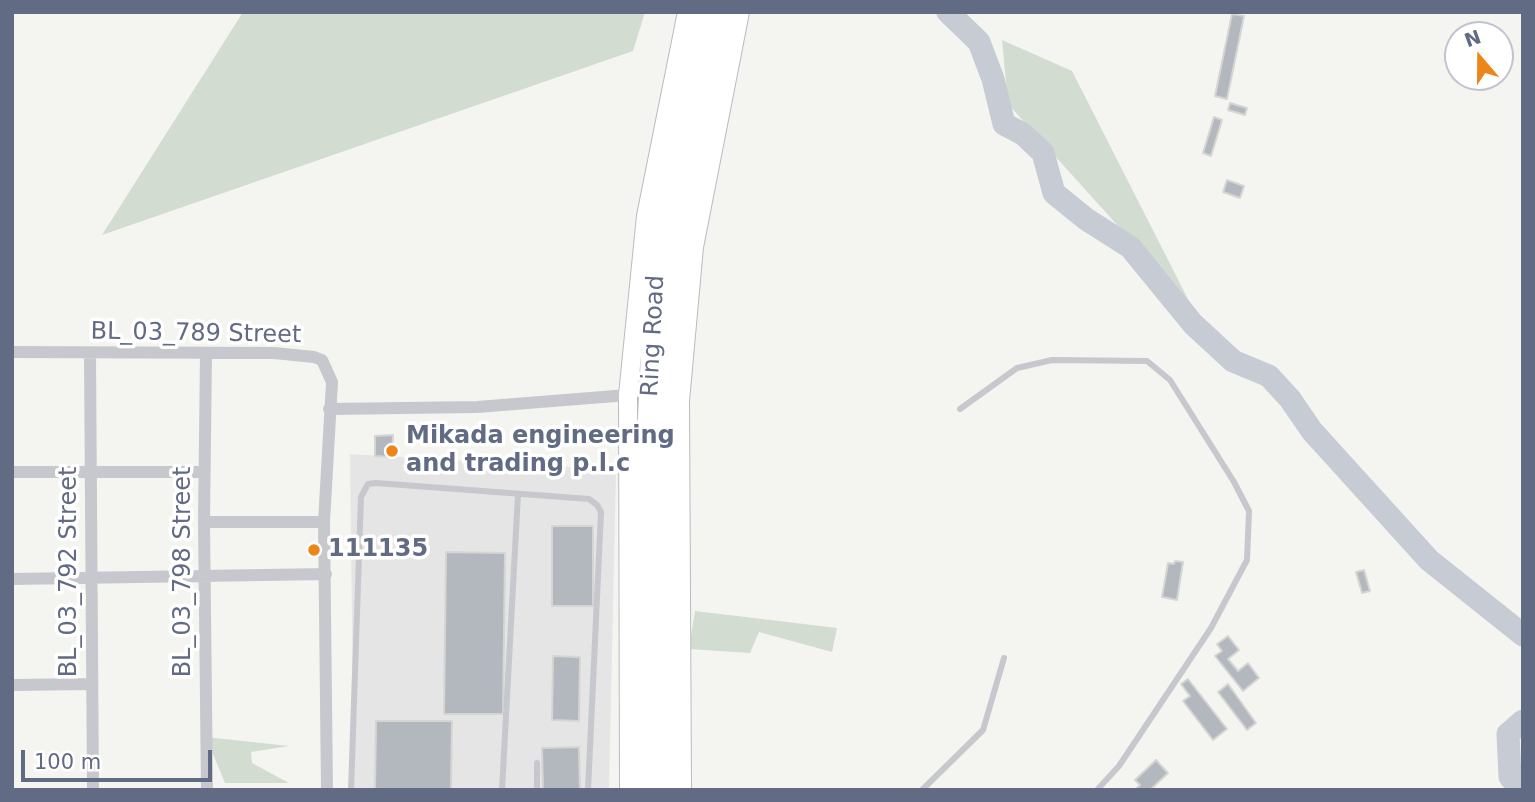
<!DOCTYPE html>
<html>
<head>
<meta charset="utf-8">
<style>
	body { margin:0 }
	#map { position:relative; width:1535px; height:802px; overflow:hidden; background:#f4f5f0; font-family:"DejaVu Sans",sans-serif }
	canvas { display:block }
	.frame { position:absolute; inset:0; border:14px solid #626b84; pointer-events:none }
	.north { position:absolute; left:1444px; top:21px; width:70px; height:70px; box-sizing:border-box; background:#fff; border:2px solid #c0c4ce; border-radius:50%; rotate:340deg; font-size:19px; font-weight:700; line-height:28px; text-align:center; color:#626b84 }
	.north::after { content:''; display:block; margin:auto; width:24px; height:32px; background:#ed8519; clip-path:polygon(50% 0,100% 100%,50% 72%,0 100%) }
	.scale { position:absolute; left:21px; top:750px; width:191px; height:32px; box-sizing:border-box; border:4px solid #626b84; border-top:0; padding-left:9px; font-size:21px; line-height:24px; white-space:nowrap; color:#626b84; -webkit-text-stroke:5px #fff; paint-order:stroke }
</style>
</head>
<body>
<div id="map">
<canvas width="1535" height="802"></canvas>
<div class="frame"></div>
<div class="north">N</div>
<div class="scale">100 m</div>
</div>
<script>
const g = document.querySelector('canvas').getContext('2d');
g.lineJoin = 'round';
function fill(path, color) { g.fillStyle = color; g.fill(path, 'evenodd'); }
const shape = rows => new Path2D(rows.map(r => 'M' + r).join(''));
function trace(path, color, width, dash) { g.strokeStyle = color; g.lineWidth = width; g.lineCap = dash ? 'butt' : 'round'; g.setLineDash(dash || []); g.stroke(path); }
function label(font, color, halo, rows, align = 'center') {
  g.font = font + ' "DejaVu Sans",sans-serif'; g.lineWidth = 7; g.setLineDash([]); g.textBaseline = 'middle'; g.strokeStyle = halo; g.fillStyle = color; for (const [text, x, y, turn = 0] of rows) {
    g.save(); g.translate(x, y); g.rotate((+turn || 0) * Math.PI / 180); g.textAlign = isNaN(turn) ? turn : align; if (halo) g.strokeText(text, 0, 0); g.fillText(text, 0, 0); g.restore();
  }
}
const built = shape([
	[350,454,616,470,609,790,354,790]
]);
const green = shape([
	[243,12,645,12,633,51,102,235],
	[1002,40,1072,71,1193,309,1008,104],
	[695,611,837,628,832,652,759,632,750,653,689,649],
	[206,737,289,746,251,752,252,763,289,783,225,783]
]);
const river = shape([
	[948,12,979,42,993,79,1004,124,1023,134,1043,153,1054,193,1086,219,1130,247,1193,324,1233,361,1269,376,1290,399,1312,431,1429,560,1523,635],
	[1522,790,1510,777,1508,734,1523,721]
]);
const building = shape([
	[1232,14,1244,16,1227,99,1215,96,1232,14],
	[1230,103,1247,108,1245,115,1228,110,1230,103],
	[1214,117,1222,120,1211,156,1203,153,1214,117],
	[1227,180,1244,186,1240,198,1223,192,1227,180],
	[393,435,392,457,375,456,375,436,393,435],
	[552,526,593,526,593,606,552,606,552,526],
	[446,552,505,553,503,714,444,714,446,552],
	[1175,561,1183,562,1177,600,1162,597,1168,563,1174,564,1175,561],
	[1364,570,1370,591,1362,593,1356,572,1364,570],
	[1228,636,1239,650,1228,659,1238,671,1248,663,1259,678,1243,691,1215,656,1222,651,1217,644,1228,636],
	[553,656,580,657,579,721,552,720,553,656],
	[1188,679,1227,729,1213,740,1183,701,1190,696,1181,684,1188,679],
	[1228,684,1256,723,1247,730,1218,692,1228,684],
	[376,721,452,721,451,790,375,790,376,721],
	[579,747,580,790,543,790,542,748,579,747],
	[1156,760,1168,773,1150,790,1135,790,1140,785,1135,780,1156,760]
]);
const lane = shape([
	[960,409,1017,368,1052,360,1147,361,1170,380,1234,482,1249,511,1247,560,1211,628,1119,766,1097,790],
	[537,763,537,790],
	[351,790,361,497,368,484,376,483,589,499,597,505,601,512,588,790],
	[502,790,518,494],
	[922,790,983,730,1004,658]
]);
const street = shape([
	[12,352,274,353,314,357,322,360,332,382,324,522,327,790],
	[90,354,93,790],
	[206,354,204,522,207,790],
	[329,409,477,407,628,395],
	[12,472,204,472],
	[204,522,324,522],
	[12,579,326,574],
	[12,685,91,684]
]);
const secondary = shape([
	[629,790,628,395,646,216,687,12],
	[682,790,680,401,694,247,740,12]
]);
const highway = shape([
	[646,790,646,490,656,282,672,165,707,12],
	[665,790,664,431,669,331,686,198,724,12]
]);
const markers = [
	[392,451,7,"#ed8519"],
	[314,550,7,"#ed8519"]
];
const streetNames = [
	["BL_03_789 Street",196,334,1],
	["Ring Road",654,336,-87],
	["BL_03_792 Street",70,572,-90],
	["BL_03_798 Street",184,572,-90]
];
const poiNames = [
	["Mikada engineering",406,437],
	["and trading p.l.c",406,465],
	["111135",328,550]
];
fill(built, '#e4e5e4');
fill(green, '#d3dcd1');
trace(river, '#c7ccd4', 23);
fill(building, '#b3b7be');
trace(building, '#d5d6d3', 2);
trace(secondary, '#b9bbc1', 20);
trace(highway, '#b9babe', 25);
trace(lane, '#c7c8cd', 6);
trace(street, '#c7c8cd', 12);
trace(secondary, '#fff', 18);
trace(highway, '#fff', 23);
for (const [x, y, r, color] of markers) { const dot = new Path2D(); dot.arc(x, y, r, 0, 2 * Math.PI); g.fillStyle = color; g.fill(dot); trace(dot, '#fff', 2.5); }
label('24px', '#626b84', '#fff', streetNames);
label('bold 24px', '#626b84', '#fff', poiNames, 'left');
</script>
</body>
</html>
